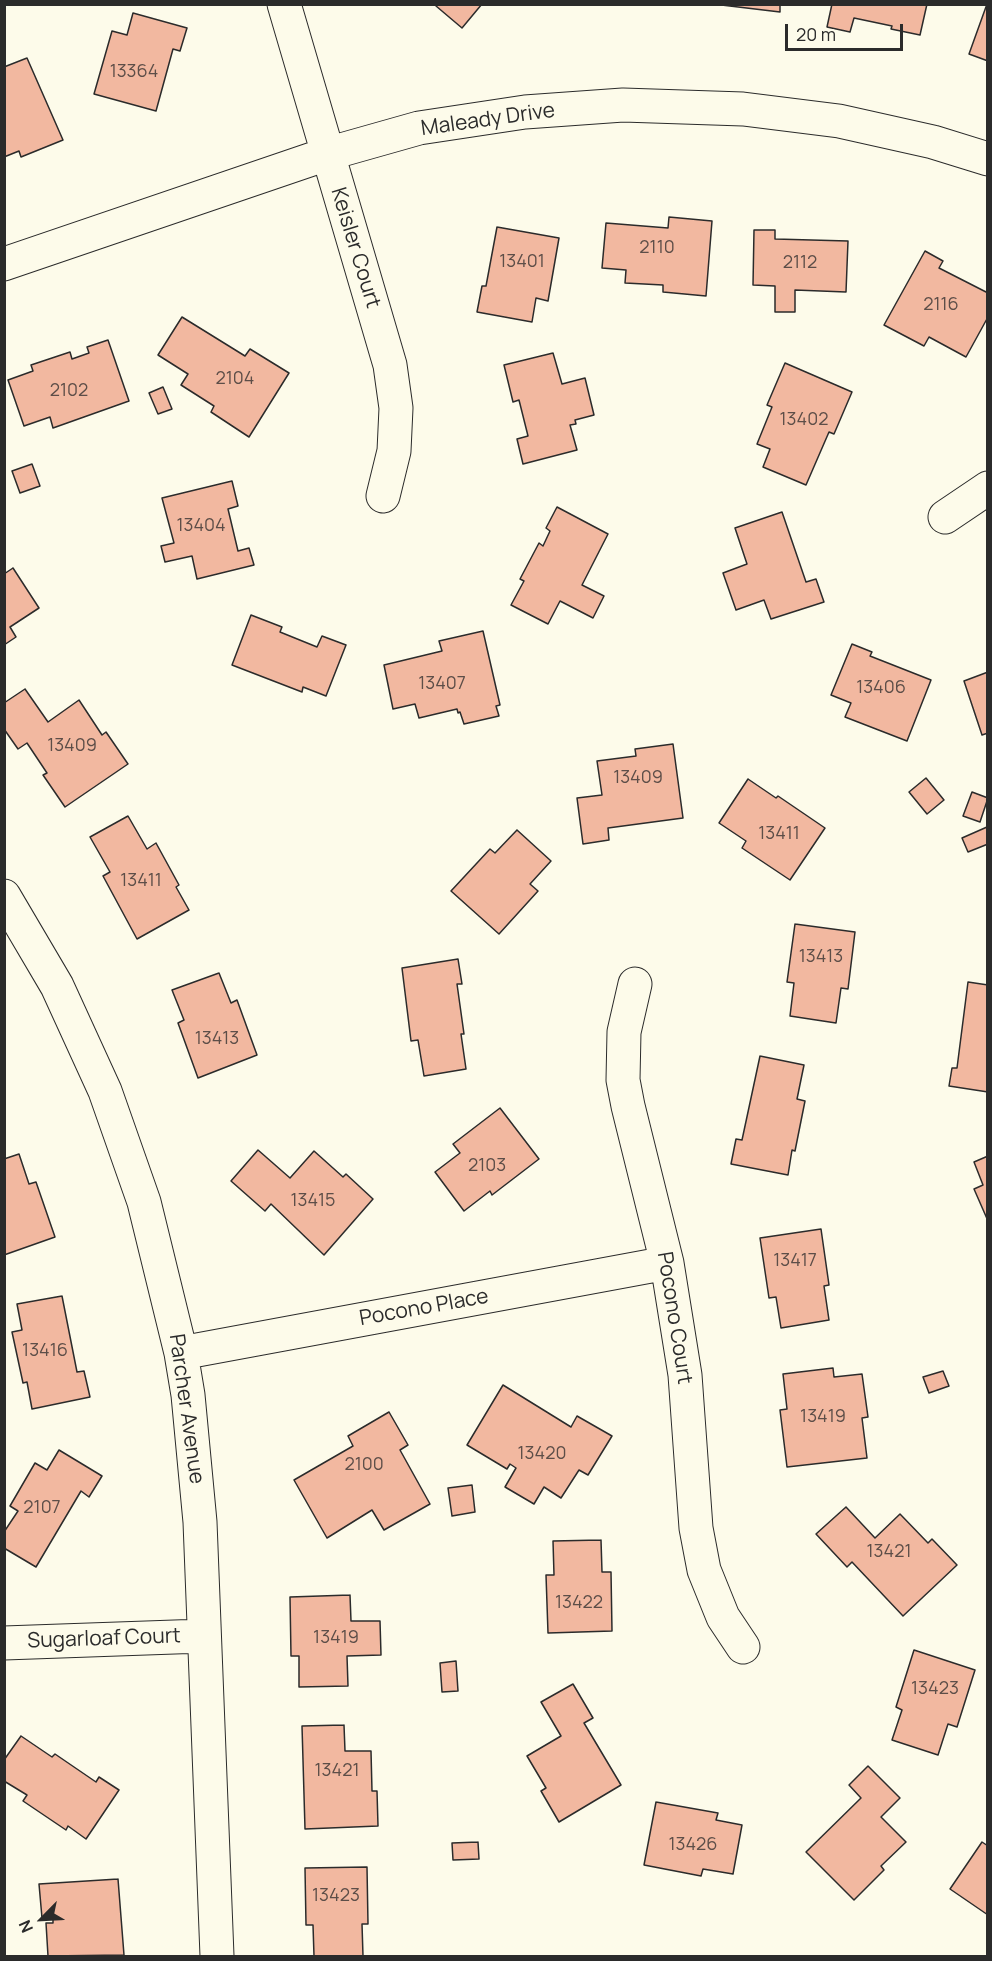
<!DOCTYPE html>
<html>
<head>
<meta charset="utf-8">
<style>
	body { margin:0 }
	#map { position:relative; width:992px; height:1961px; overflow:hidden; background:#fdfbea; font-family:Manrope,sans-serif }
	canvas { display:block }
	.frame { position:absolute; inset:0; border:6px solid #2b2b2b; pointer-events:none }
	.north { position:absolute; left:12px; top:1889px; width:60px; height:60px; -webkit-text-stroke:4px #fdfbea; paint-order:stroke; rotate:246deg; font-size:16px; font-weight:700; line-height:24px; text-align:center; color:#2b2b2b }
	.north::after { content:''; display:block; margin:auto; width:21px; height:27px; background:#2b2b2b; clip-path:polygon(50% 0,100% 100%,50% 72%,0 100%) }
	.scale { position:absolute; left:785px; top:24px; width:118px; height:27px; box-sizing:border-box; border:3px solid #2b2b2b; border-top:0; padding-left:8px; font-size:18px; line-height:21px; white-space:nowrap; color:#2b2b2b; -webkit-text-stroke:4px #fdfbea; paint-order:stroke }
</style>
</head>
<body>
<div id="map">
<canvas width="992" height="1961"></canvas>
<div class="frame"></div>
<div class="north">N</div>
<div class="scale">20 m</div>
</div>
<script>
const g = document.querySelector('canvas').getContext('2d');
g.lineJoin = 'round';
function fill(path, color) { g.fillStyle = color; g.fill(path, 'evenodd'); }
const shape = rows => new Path2D(rows.map(r => 'M' + r).join(''));
function trace(path, color, width, dash) { g.strokeStyle = color; g.lineWidth = width; g.lineCap = dash ? 'butt' : 'round'; g.setLineDash(dash || []); g.stroke(path); }
function label(font, color, halo, rows, align = 'center') {
  g.font = font + ' Manrope,sans-serif'; g.lineWidth = 4.5; g.setLineDash([]); g.textBaseline = 'middle'; g.strokeStyle = halo; g.fillStyle = color; for (const [text, x, y, turn = 0] of rows) {
    g.save(); g.translate(x, y); g.rotate((+turn || 0) * Math.PI / 180); g.textAlign = isNaN(turn) ? turn : align; if (halo) g.strokeText(text, 0, 0); g.fillText(text, 0, 0); g.restore();
  }
}
const building = shape([
	[437,4,482,4,462,28,436,6,437,4],
	[713,4,780,4,780,12,713,4],
	[832,4,927,4,920,35,891,29,892,26,854,18,850,32,827,27,832,4],
	[987,4,988,4,988,61,969,54,987,4],
	[133,13,187,28,180,51,173,49,156,111,94,94,112,31,127,35,133,13],
	[27,58,63,140,21,157,19,151,4,157,4,67,27,58],
	[669,217,712,221,706,296,663,292,663,285,625,283,626,270,602,268,606,223,668,228,669,217],
	[497,227,559,238,548,301,536,298,532,322,477,312,482,286,486,286,497,227],
	[754,230,775,230,775,239,848,241,846,292,795,290,795,312,775,312,775,286,753,285,754,230],
	[925,251,943,261,939,268,988,293,988,317,966,357,929,337,924,346,884,325,925,251],
	[182,317,245,356,250,349,289,373,249,437,211,412,214,406,181,385,188,374,158,355,182,317],
	[108,340,129,401,53,428,50,417,24,426,8,380,33,371,31,365,70,352,72,359,89,353,87,347,108,340],
	[553,353,562,384,585,378,594,415,575,420,576,424,570,425,577,450,523,464,517,439,528,436,519,400,513,402,504,365,553,353],
	[785,363,852,392,834,434,829,432,806,485,763,467,770,449,757,444,772,407,767,405,785,363],
	[163,387,172,409,158,414,149,393,163,387],
	[32,464,40,486,20,493,12,471,32,464],
	[232,481,238,506,228,509,238,551,249,548,254,565,197,579,192,556,165,562,161,546,174,543,162,498,232,481],
	[557,507,608,534,582,585,604,596,593,618,560,601,548,624,511,605,524,581,520,579,539,543,543,546,550,531,546,528,557,507],
	[782,512,806,582,816,579,824,602,771,619,764,600,736,610,723,573,747,564,735,528,782,512],
	[13,568,39,608,10,627,16,637,4,645,4,574,13,568],
	[251,615,282,627,280,632,317,647,322,636,346,645,326,696,303,687,302,692,232,665,251,615],
	[483,631,500,705,496,706,499,716,464,724,460,712,458,713,457,709,419,718,415,704,393,709,384,665,442,651,439,641,483,631],
	[852,644,872,652,870,656,931,680,907,741,845,717,851,703,831,695,852,644],
	[988,672,988,733,982,735,964,681,988,672],
	[25,689,48,722,79,700,102,735,106,732,128,764,65,807,43,775,47,773,27,743,18,749,4,729,4,703,25,689],
	[673,744,683,818,608,828,609,840,583,844,577,798,602,795,597,761,636,756,635,749,673,744],
	[926,778,944,800,927,814,909,792,926,778],
	[748,779,776,798,778,796,825,828,790,880,742,848,746,841,719,823,748,779],
	[972,792,988,798,980,822,963,816,972,792],
	[128,816,147,849,156,843,179,885,176,887,189,910,137,939,103,876,110,872,90,837,128,816],
	[987,827,988,844,968,852,962,838,987,827],
	[517,830,551,861,530,884,538,891,499,934,451,891,490,849,495,853,517,830],
	[795,924,855,932,848,989,841,988,836,1023,790,1016,794,983,787,982,795,924],
	[458,959,462,984,457,984,464,1034,461,1034,466,1069,424,1076,418,1040,411,1041,402,968,458,959],
	[219,973,231,1003,237,1000,257,1055,198,1078,178,1023,184,1020,172,990,219,973],
	[968,982,988,985,988,1092,949,1086,952,1068,957,1068,968,982],
	[760,1056,804,1065,797,1099,805,1101,795,1151,792,1150,788,1175,731,1164,736,1139,742,1140,760,1056],
	[500,1108,539,1159,492,1195,490,1191,464,1211,435,1172,460,1153,453,1144,500,1108],
	[258,1150,290,1178,314,1151,343,1177,346,1174,373,1199,324,1255,271,1204,265,1211,231,1181,258,1150],
	[19,1154,29,1184,36,1182,55,1237,4,1255,4,1159,19,1154],
	[988,1156,988,1221,974,1189,983,1185,974,1162,988,1156],
	[821,1229,829,1285,824,1286,829,1320,781,1328,776,1297,769,1298,760,1238,821,1229],
	[62,1296,77,1372,84,1371,90,1397,32,1409,27,1382,23,1383,12,1332,22,1330,17,1304,62,1296],
	[833,1368,834,1377,862,1374,868,1417,862,1418,867,1458,787,1467,780,1410,787,1409,783,1374,833,1368],
	[943,1371,949,1386,929,1393,923,1377,943,1371],
	[503,1385,571,1427,577,1416,612,1436,588,1475,579,1470,561,1498,544,1487,534,1504,505,1487,516,1468,510,1464,507,1469,467,1445,503,1385],
	[389,1412,408,1445,400,1450,430,1504,384,1530,372,1510,327,1538,294,1480,353,1446,348,1436,389,1412],
	[59,1450,102,1476,89,1497,81,1491,36,1567,4,1548,4,1532,18,1511,10,1506,35,1463,47,1470,59,1450],
	[472,1485,475,1512,452,1516,448,1488,472,1485],
	[846,1507,875,1538,900,1514,928,1543,932,1539,957,1565,903,1616,852,1562,847,1567,816,1534,846,1507],
	[601,1540,602,1572,611,1572,612,1631,548,1633,546,1575,554,1575,553,1541,601,1540],
	[350,1595,351,1621,380,1621,381,1655,347,1656,348,1686,299,1687,299,1656,291,1656,290,1597,350,1595],
	[914,1650,975,1670,957,1727,948,1724,938,1755,892,1740,902,1710,896,1707,914,1650],
	[456,1661,458,1691,442,1692,440,1663,456,1661],
	[573,1684,593,1718,584,1723,621,1785,559,1822,541,1791,546,1788,527,1756,561,1736,541,1702,573,1684],
	[344,1725,345,1751,371,1751,372,1791,377,1791,378,1826,305,1829,302,1726,344,1725],
	[21,1736,52,1757,55,1754,96,1782,99,1777,119,1790,86,1839,68,1826,66,1830,23,1801,27,1795,4,1781,4,1760,21,1736],
	[868,1766,900,1798,881,1817,906,1842,881,1866,884,1870,854,1900,806,1852,861,1798,849,1785,868,1766],
	[656,1802,718,1813,716,1820,742,1825,733,1874,703,1869,701,1876,644,1865,656,1802],
	[478,1842,479,1859,453,1860,452,1843,478,1842],
	[982,1842,988,1846,988,1915,950,1889,982,1842],
	[367,1867,368,1924,362,1924,363,1956,314,1956,313,1925,306,1925,305,1868,367,1867],
	[118,1879,124,1955,48,1956,46,1923,53,1923,53,1917,42,1918,39,1884,118,1879]
]);
const street = shape([
	[284,4,390,365,396,408,394,451,383,496],
	[4,264,327,154,419,128,525,112,623,105,743,109,839,121,933,142,988,159],
	[945,517,988,488],
	[4,896,57,986,105,1091,144,1202,181,1353,188,1395,200,1522,217,1956],
	[635,984,624,1032,623,1080,628,1106,667,1263,685,1375,696,1528,704,1570,723,1617,743,1647],
	[181,1353,667,1263],
	[4,1643,203,1636]
]);
const numberNames = [
	["13364",134,72],
	["2110",657,248],
	["13401",522,262],
	["2112",800,263],
	["2116",941,305],
	["2104",235,379],
	["2102",69,391],
	["13402",804,420],
	["13404",201,526],
	["13407",442,684],
	["13406",881,688],
	["13409",72,746],
	["13409",638,778],
	["13411",779,834],
	["13411",141,881],
	["13413",821,957],
	["13413",217,1039],
	["2103",487,1166],
	["13415",313,1201],
	["13417",795,1261],
	["13416",45,1351],
	["13419",823,1417],
	["13420",542,1454],
	["2100",364,1465],
	["2107",42,1508],
	["13421",889,1552],
	["13422",579,1603],
	["13419",336,1638],
	["13423",935,1689],
	["13421",337,1771],
	["13426",693,1845],
	["13423",336,1896]
];
const streetNames = [
	["Maleady Drive",488,120,-8],
	["Keisler Court",355,248,73],
	["Pocono Place",424,1308,-10],
	["Pocono Court",674,1318,81],
	["Parcher Avenue",186,1409,82],
	["Sugarloaf Court",104,1639,-2]
];
fill(building, '#f2b8a0');
trace(building, '#2b2b2b', 1.5);
trace(street, '#2b2b2b', 35);
trace(street, '#fdfbea', 33);
label('18px', '#5d4e48', null, numberNames);
label('21px', '#2b2b2b', '#fdfbea', streetNames);
</script>
</body>
</html>
